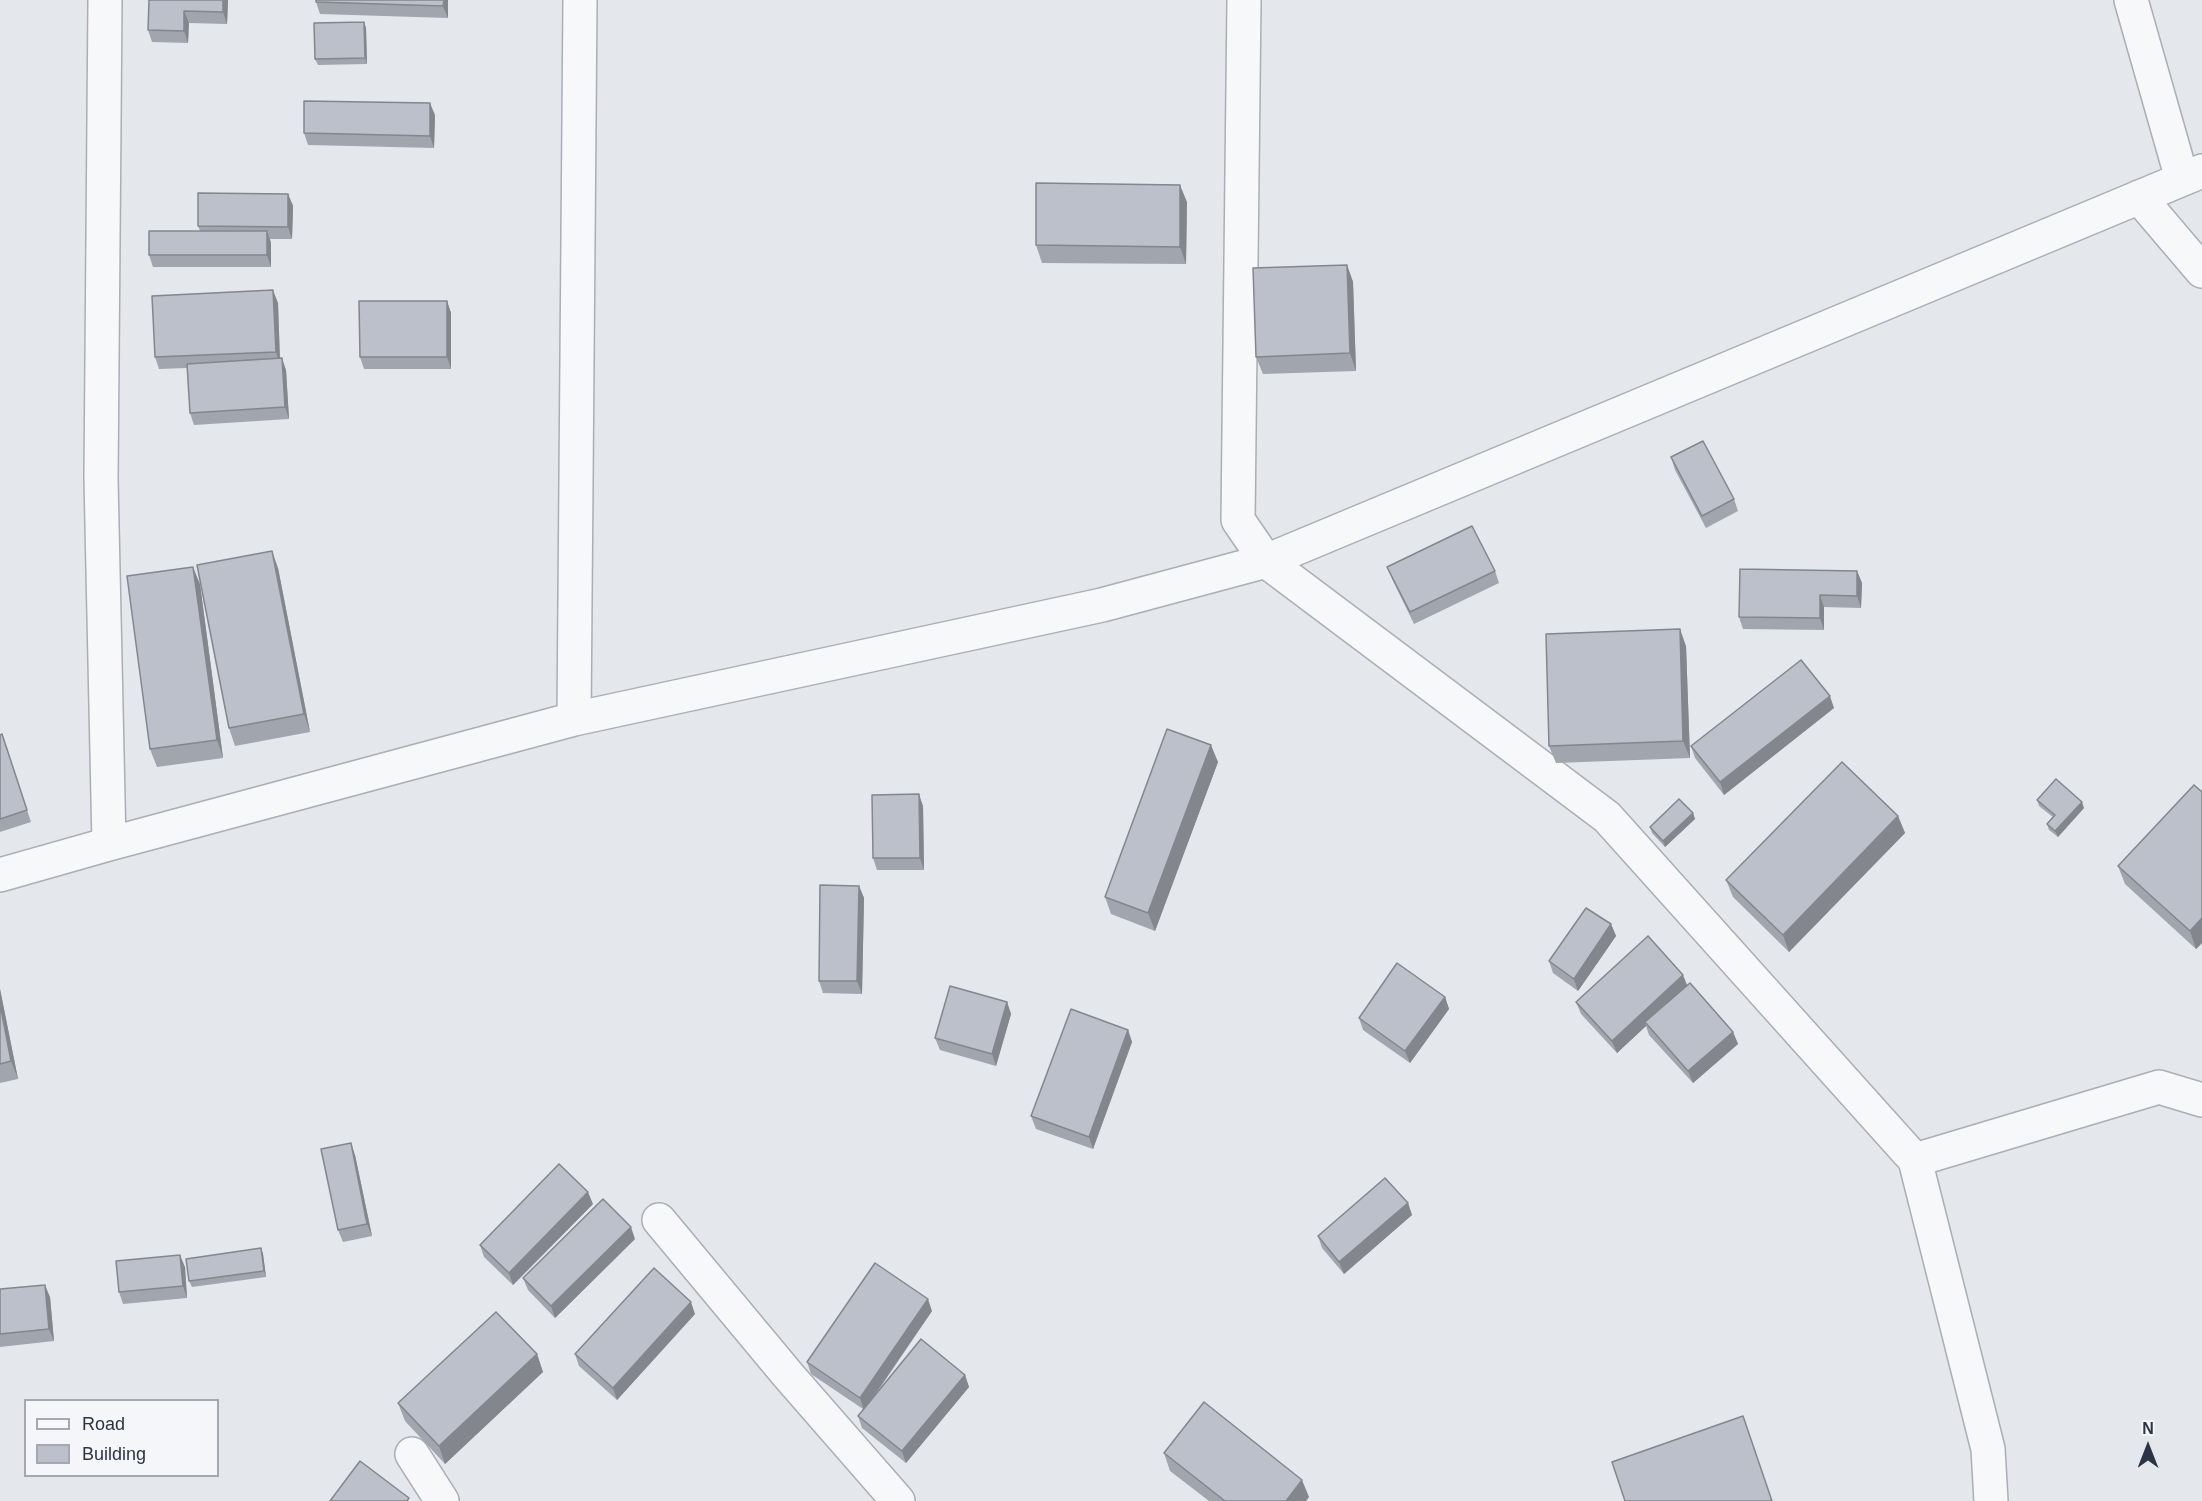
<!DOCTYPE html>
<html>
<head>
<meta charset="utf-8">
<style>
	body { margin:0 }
	#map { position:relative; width:2202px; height:1501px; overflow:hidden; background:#e4e7ec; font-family:Arial,sans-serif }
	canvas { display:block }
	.legend { position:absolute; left:24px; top:1399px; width:195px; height:78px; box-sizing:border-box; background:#f4f6f9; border:2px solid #a4a8b1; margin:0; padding:8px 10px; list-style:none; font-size:18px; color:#2b3445 }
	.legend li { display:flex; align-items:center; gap:12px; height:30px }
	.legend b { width:30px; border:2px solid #a4a8b1 }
	.north { position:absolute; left:2118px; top:1417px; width:60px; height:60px; -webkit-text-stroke:4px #f4f6f9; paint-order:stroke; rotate:0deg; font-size:16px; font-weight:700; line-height:24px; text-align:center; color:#2b3445 }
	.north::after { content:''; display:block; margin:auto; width:21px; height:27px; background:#2b3445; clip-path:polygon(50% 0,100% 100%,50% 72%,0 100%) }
</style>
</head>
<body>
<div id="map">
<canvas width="2202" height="1501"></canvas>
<ul class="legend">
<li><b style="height:8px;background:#f7f8fa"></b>Road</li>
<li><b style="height:16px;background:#bbc0ca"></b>Building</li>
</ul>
<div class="north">N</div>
</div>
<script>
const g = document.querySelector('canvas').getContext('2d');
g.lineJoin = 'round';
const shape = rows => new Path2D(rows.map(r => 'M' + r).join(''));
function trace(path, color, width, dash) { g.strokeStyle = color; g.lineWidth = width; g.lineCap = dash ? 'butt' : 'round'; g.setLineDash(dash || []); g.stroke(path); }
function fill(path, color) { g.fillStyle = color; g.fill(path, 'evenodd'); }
const minor = shape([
	[105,0,101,479,109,844],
	[1244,0,1238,520,1266,561,2202,171],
	[2131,0,2182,179],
	[2139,197,2202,271],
	[574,719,580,0],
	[0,875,109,844,574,719,1102,605,1266,561,1607,817,1915,1160,1988,1449,1991,1501],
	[1915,1160,2159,1087,2202,1100],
	[659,1220,788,1375,898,1501],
	[412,1454,442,1501]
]);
const wall = shape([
	[149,0,228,0,227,24,189,23,188,43,152,42,148,30],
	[448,0,448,18,320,14,316,2],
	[364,22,366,28,367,64,318,65,315,59],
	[435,115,434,148,308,145,304,133],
	[288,194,293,206,292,239,270,239,271,243,271,267,153,267,149,255,200,231,198,226],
	[1187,202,1186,264,1042,263,1036,245],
	[1347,265,1353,282,1356,371,1263,374,1256,357],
	[447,301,451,313,451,369,364,369,360,357],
	[278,303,280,358,286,370,289,419,194,425,190,413,187,368,159,369,155,357],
	[1671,457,1734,499,1738,511,1706,528,1675,470],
	[1387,567,1495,571,1499,583,1414,624,1392,579],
	[278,568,310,732,235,746,229,728],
	[1857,571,1862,583,1861,608,1824,607,1824,630,1743,629,1739,617],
	[200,584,223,758,157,767,150,749],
	[1686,646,1690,758,1556,763,1549,746],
	[1834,708,1724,795,1695,758,1691,746],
	[0,735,6,746,31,822,0,832],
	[1218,762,1155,931,1111,914,1105,897],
	[2202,792,2202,943,2196,949,2125,884,2118,866],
	[2037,800,2084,808,2058,837,2049,830,2047,824,2053,817,2039,806],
	[923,806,924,870,877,870,873,858],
	[1693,813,1695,819,1665,847,1652,833,1650,827],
	[1898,816,1905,833,1789,952,1733,897,1726,880],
	[859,886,864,898,862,994,823,993,819,981],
	[1611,924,1616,936,1578,991,1553,973,1549,961],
	[1687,985,1733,1032,1738,1044,1693,1083,1649,1035,1646,1026,1617,1053,1581,1014,1576,1002],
	[0,989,18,1079,0,1083],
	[1445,997,1449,1009,1410,1063,1363,1030,1359,1018],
	[1007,1002,1011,1014,996,1066,940,1050,935,1038],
	[1128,1030,1132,1042,1093,1149,1036,1129,1031,1116],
	[355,1155,372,1236,343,1242,338,1230],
	[1408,1203,1412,1215,1344,1274,1322,1248,1318,1236],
	[593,1204,513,1285,484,1257,480,1245],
	[635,1239,555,1318,528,1290,523,1278],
	[261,1248,263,1254,266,1277,192,1287,189,1281],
	[185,1267,187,1298,123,1304,119,1292],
	[0,1289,50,1297,54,1341,0,1347],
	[932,1311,874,1397,965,1375,969,1387,906,1463,862,1428,858,1416,863,1409,811,1374,807,1362],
	[695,1314,617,1400,579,1366,575,1354],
	[537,1354,543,1372,445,1464,405,1421,398,1403],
	[1164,1453,1309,1497,1306,1501,1209,1501,1170,1471]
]);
const shadedWall = shape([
	[223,0,228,0,227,24,223,12],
	[444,0,448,0,448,18,443,6],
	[184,11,189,23,188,43,184,31],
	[364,22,366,28,367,64,365,58],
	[430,103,435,115,434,148,430,136],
	[1180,185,1187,202,1186,264,1180,247],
	[288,194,293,206,292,239,288,227],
	[267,231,271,243,271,267,267,255],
	[1347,265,1353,282,1356,371,1350,353],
	[273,290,278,303,280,364,276,352],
	[447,301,451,313,451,369,447,357],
	[282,358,286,370,289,419,285,407],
	[272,551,278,568,310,732,304,714],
	[193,567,200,584,223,758,217,740],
	[1857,571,1862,583,1861,608,1857,596],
	[1820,595,1824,607,1824,630,1820,618],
	[1680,629,1686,646,1690,758,1683,741],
	[1830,696,1834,708,1724,795,1720,782],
	[1211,745,1218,762,1155,931,1148,913],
	[919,794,923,806,924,870,920,858],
	[2082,802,2084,808,2058,837,2055,831],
	[1693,813,1695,819,1665,847,1663,841],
	[1898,816,1905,833,1789,952,1783,935],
	[859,886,864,898,862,994,857,981],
	[2202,918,2202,943,2196,949,2190,931],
	[1611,924,1616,936,1578,991,1574,979],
	[1683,975,1688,987,1645,1022,1646,1026,1617,1053,1612,1041],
	[0,989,18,1079,11,1061,0,1004],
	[1445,997,1449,1009,1410,1063,1405,1051],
	[1007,1002,1011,1014,996,1066,992,1054],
	[1128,1030,1132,1042,1093,1149,1089,1137],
	[1733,1032,1738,1044,1693,1083,1688,1071],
	[351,1143,355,1155,372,1236,367,1224],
	[588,1192,593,1204,513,1285,509,1273],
	[1408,1203,1412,1215,1344,1274,1339,1262],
	[631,1227,635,1239,555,1318,551,1306],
	[261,1248,263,1254,266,1277,264,1271],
	[180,1255,185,1267,187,1298,183,1286],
	[45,1285,50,1297,54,1341,49,1329],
	[928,1299,932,1311,864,1410,860,1398],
	[691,1302,695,1314,617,1400,613,1388],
	[537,1354,543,1372,445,1464,439,1446],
	[965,1375,969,1387,906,1463,902,1451],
	[1302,1480,1309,1497,1306,1501,1286,1501]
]);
const building = shape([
	[149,0,223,0,223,12,184,11,184,31,148,30,149,0],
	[316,0,444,0,443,6,316,2,316,0],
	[364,22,365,58,315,59,314,23,364,22],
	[304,101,430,103,430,136,304,133,304,101],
	[1036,183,1180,185,1180,247,1036,245,1036,183],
	[198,193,288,194,288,227,198,226,198,193],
	[149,231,267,231,267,255,149,255,149,231],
	[1347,265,1350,353,1256,357,1253,268,1347,265],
	[273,290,276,352,155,357,152,296,273,290],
	[359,301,447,301,447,357,360,357,359,301],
	[282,358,285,407,190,413,187,364,282,358],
	[1703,441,1734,499,1702,516,1671,457,1703,441],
	[1472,526,1495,571,1410,612,1387,567,1472,526],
	[272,551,304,714,229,728,197,565,272,551],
	[193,567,217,740,150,749,127,576,193,567],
	[1740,569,1857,571,1857,596,1820,595,1820,618,1739,617,1740,569],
	[1680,629,1683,741,1549,746,1546,634,1680,629],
	[1801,660,1830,696,1720,782,1691,746,1801,660],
	[1167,729,1211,745,1148,913,1105,897,1167,729],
	[2,734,27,810,0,819,0,735,2,734],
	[1842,762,1898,816,1783,935,1726,880,1842,762],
	[2056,779,2082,802,2055,831,2047,824,2055,815,2037,800,2056,779],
	[2194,785,2202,792,2202,918,2190,931,2118,866,2194,785],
	[919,794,920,858,873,858,872,795,919,794],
	[1679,799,1693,813,1663,841,1650,827,1679,799],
	[820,885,859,886,857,981,819,981,820,885],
	[1586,908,1611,924,1574,979,1549,961,1586,908],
	[1648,936,1683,975,1612,1041,1576,1002,1648,936],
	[1397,963,1445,997,1405,1051,1359,1018,1397,963],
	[1690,983,1733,1032,1688,1071,1645,1022,1690,983],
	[950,986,1007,1002,992,1054,935,1038,950,986],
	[0,1004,11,1061,0,1064,0,1004],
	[1071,1009,1128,1030,1089,1137,1031,1116,1071,1009],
	[351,1143,367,1224,338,1230,321,1149,351,1143],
	[559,1164,588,1192,509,1273,480,1245,559,1164],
	[1385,1178,1408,1203,1339,1262,1318,1236,1385,1178],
	[603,1199,631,1227,551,1306,523,1278,603,1199],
	[261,1248,264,1271,189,1281,186,1259,261,1248],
	[180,1255,183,1286,119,1292,116,1261,180,1255],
	[875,1263,928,1299,860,1398,807,1362,875,1263],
	[654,1268,691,1302,613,1388,575,1354,654,1268],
	[45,1285,49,1329,0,1334,0,1289,45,1285],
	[496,1312,537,1354,439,1446,398,1403,496,1312],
	[921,1339,965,1375,902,1451,858,1416,921,1339],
	[1204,1402,1302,1480,1286,1501,1225,1501,1164,1453,1204,1402],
	[1743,1416,1772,1501,1625,1501,1612,1462,1743,1416],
	[360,1461,409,1498,407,1501,330,1501,360,1461]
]);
trace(minor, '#a9aeb7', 36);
trace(minor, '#f7f8fa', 33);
fill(wall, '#a1a5ae');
fill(shadedWall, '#83868d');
fill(building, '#bbc0ca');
trace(building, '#83868d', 1.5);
</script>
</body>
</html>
